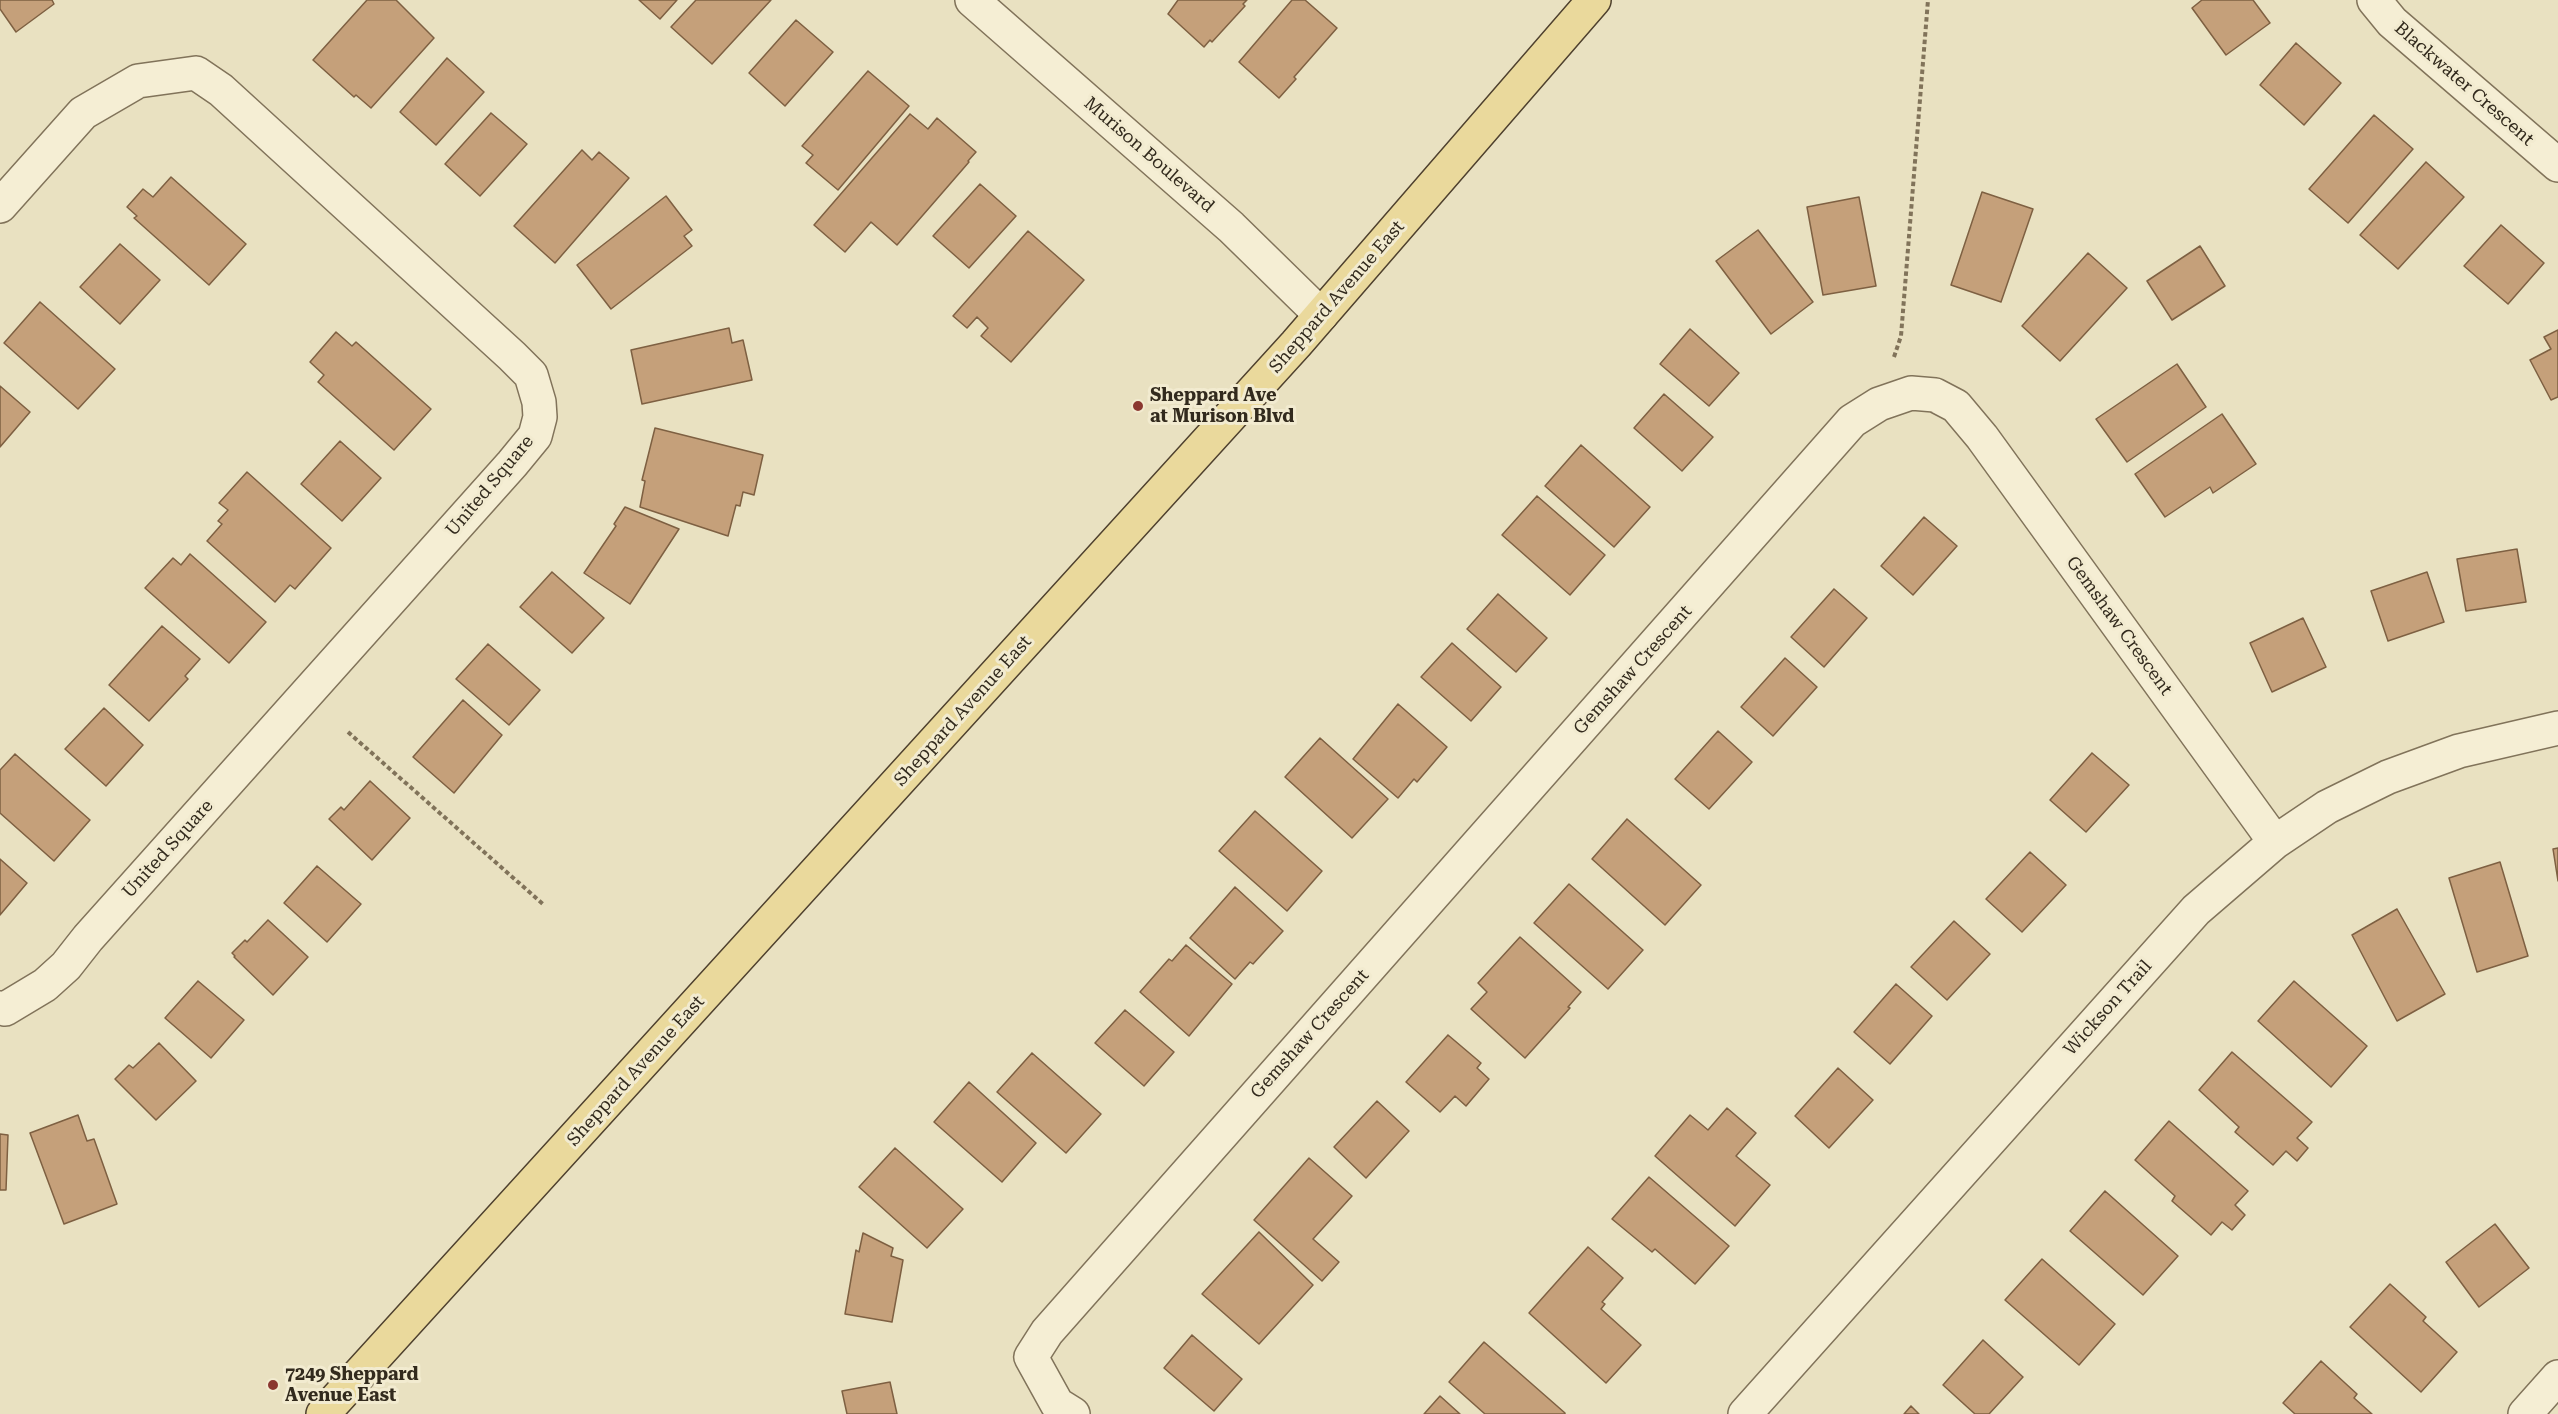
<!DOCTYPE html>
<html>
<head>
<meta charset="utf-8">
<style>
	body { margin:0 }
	canvas { display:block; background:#e9e1c1 }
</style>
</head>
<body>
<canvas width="2558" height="1414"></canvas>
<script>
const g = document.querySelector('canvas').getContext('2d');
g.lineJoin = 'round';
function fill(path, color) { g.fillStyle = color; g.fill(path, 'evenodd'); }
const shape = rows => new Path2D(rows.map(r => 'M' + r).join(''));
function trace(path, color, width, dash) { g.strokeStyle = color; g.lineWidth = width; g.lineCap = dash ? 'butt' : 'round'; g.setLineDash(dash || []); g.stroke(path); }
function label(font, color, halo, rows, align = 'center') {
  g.font = font + ' "Roboto Serif",serif'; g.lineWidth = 6; g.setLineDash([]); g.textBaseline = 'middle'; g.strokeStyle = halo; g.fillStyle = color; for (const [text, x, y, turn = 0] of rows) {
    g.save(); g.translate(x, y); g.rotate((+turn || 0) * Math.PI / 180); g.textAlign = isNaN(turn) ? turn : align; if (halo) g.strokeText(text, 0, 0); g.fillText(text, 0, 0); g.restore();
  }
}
const building = shape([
	[0,0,52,0,54,4,16,32,0,9,0,0],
	[367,0,396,0,434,38,371,108,356,95,354,97,313,60,367,0],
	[639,0,677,0,660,19,639,0],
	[696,0,771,0,712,64,671,27,696,0],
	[1178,0,1247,0,1243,4,1245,6,1212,42,1210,40,1204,47,1168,14,1178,0],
	[1292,0,1305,0,1337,28,1294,77,1296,79,1279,98,1239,62,1292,0],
	[2202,0,2253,0,2270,23,2226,55,2192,8,2202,0],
	[796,20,833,52,785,106,749,73,796,20],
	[2296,43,2341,83,2304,125,2260,85,2296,43],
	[447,58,484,92,436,145,400,112,447,58],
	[868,71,909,106,838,190,806,163,813,155,802,146,868,71],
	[491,113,527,144,480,196,445,164,491,113],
	[910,114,928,129,937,118,976,152,968,161,969,162,897,245,871,222,845,252,814,225,910,114],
	[2374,115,2413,149,2348,223,2309,189,2374,115],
	[582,150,592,160,599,152,629,178,555,263,514,226,582,150],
	[2426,162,2464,197,2398,269,2360,235,2426,162],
	[171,177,246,244,209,285,134,218,137,216,127,207,143,189,153,197,171,177],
	[980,184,1016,216,969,268,933,236,980,184],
	[1982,192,2033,209,2001,302,1951,285,1982,192],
	[666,196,692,230,684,236,692,246,611,309,577,265,666,196],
	[1859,197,1876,286,1823,295,1807,207,1859,197],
	[2501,225,2544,263,2508,304,2464,266,2501,225],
	[1758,230,1813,302,1771,334,1716,261,1758,230],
	[1028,231,1084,280,1011,362,981,336,988,328,977,317,967,328,953,316,1028,231],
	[120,244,160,280,120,324,80,287,120,244],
	[2200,246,2225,286,2172,320,2147,281,2200,246],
	[2088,253,2127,288,2060,361,2022,326,2088,253],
	[40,302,115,369,78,409,4,343,40,302],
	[729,328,732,343,743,340,752,380,642,404,631,350,729,328],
	[1690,329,1739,373,1709,406,1660,364,1690,329],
	[2558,330,2558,397,2551,400,2530,360,2551,349,2544,337,2558,330],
	[336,332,352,346,356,342,431,409,394,450,318,382,324,375,310,362,336,332],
	[2177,364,2206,407,2127,462,2096,419,2177,364],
	[0,386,30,412,0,447,0,386],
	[1664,394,1713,437,1682,471,1634,428,1664,394],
	[2222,414,2256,464,2213,493,2210,487,2165,517,2135,474,2222,414],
	[655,428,763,455,754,495,743,492,740,506,736,505,728,536,640,507,645,481,642,480,655,428],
	[340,441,381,478,342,521,301,484,340,441],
	[1581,445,1650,507,1614,547,1545,486,1581,445],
	[247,472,331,548,295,589,290,585,275,602,207,541,222,524,218,521,228,510,219,503,247,472],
	[1537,496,1605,555,1570,595,1502,535,1537,496],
	[625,507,679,529,630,604,584,573,616,526,614,524,625,507],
	[1924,517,1957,546,1913,595,1881,566,1924,517],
	[2517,549,2526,602,2466,611,2457,559,2517,549],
	[190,554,266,622,229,663,145,588,173,558,181,565,190,554],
	[552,572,604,618,572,653,520,607,552,572],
	[2427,572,2444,622,2388,641,2371,591,2427,572],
	[1834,589,1867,618,1824,667,1791,637,1834,589],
	[1498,594,1547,638,1516,672,1467,629,1498,594],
	[2303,618,2326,667,2272,692,2250,643,2303,618],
	[162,626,200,659,185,676,188,679,149,721,109,685,162,626],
	[1452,643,1501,687,1471,721,1421,677,1452,643],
	[488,644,540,690,509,725,456,679,488,644],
	[1785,658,1817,687,1773,736,1741,707,1785,658],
	[463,700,502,735,454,793,413,757,463,700],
	[1398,704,1447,747,1417,782,1414,779,1398,798,1353,759,1398,704],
	[104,708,143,745,106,786,65,749,104,708],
	[1718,731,1752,762,1709,809,1675,779,1718,731],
	[1320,738,1388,799,1352,838,1285,777,1320,738],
	[2092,753,2129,785,2086,832,2050,800,2092,753],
	[15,754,90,820,54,861,0,813,0,770,15,754],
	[370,781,410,818,372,860,329,819,341,807,344,810,370,781],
	[1255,811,1322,871,1287,911,1219,851,1255,811],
	[1627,819,1701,885,1665,925,1592,859,1627,819],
	[2558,848,2558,881,2553,849,2558,848],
	[2030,852,2066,885,2022,932,1986,899,2030,852],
	[0,859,27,883,0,915,0,859],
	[2500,862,2528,956,2477,972,2449,878,2500,862],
	[317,866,361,904,327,942,284,903,317,866],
	[1569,884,1643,950,1608,989,1534,923,1569,884],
	[1235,887,1283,931,1253,964,1250,962,1235,979,1190,938,1235,887],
	[2397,909,2445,994,2397,1021,2352,935,2397,909],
	[268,920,308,957,273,995,234,957,235,956,232,953,245,940,247,942,268,920],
	[1954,921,1990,954,1947,1000,1911,967,1954,921],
	[1520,937,1581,992,1568,1007,1570,1008,1525,1058,1471,1009,1487,992,1478,983,1520,937],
	[1186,945,1232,984,1189,1036,1140,992,1169,959,1172,961,1186,945],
	[198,981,244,1020,211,1058,165,1018,198,981],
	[2294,981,2367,1046,2331,1087,2258,1021,2294,981],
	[1896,984,1932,1016,1890,1064,1854,1032,1896,984],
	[1125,1010,1174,1052,1144,1086,1095,1043,1125,1010],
	[1448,1035,1481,1063,1477,1068,1489,1079,1466,1106,1455,1096,1440,1112,1406,1082,1448,1035],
	[159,1043,196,1081,156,1120,115,1079,129,1065,133,1068,159,1043],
	[2232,1052,2312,1122,2297,1138,2308,1148,2297,1161,2286,1151,2273,1165,2235,1132,2239,1127,2199,1090,2232,1052],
	[1032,1053,1101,1114,1066,1153,997,1092,1032,1053],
	[1838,1068,1873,1100,1829,1148,1795,1116,1838,1068],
	[969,1082,1036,1143,1002,1182,934,1122,969,1082],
	[1377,1101,1409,1131,1366,1178,1334,1147,1377,1101],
	[1727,1108,1756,1133,1736,1156,1770,1185,1735,1226,1655,1156,1690,1115,1708,1130,1727,1108],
	[78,1115,87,1141,94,1139,117,1204,64,1224,30,1133,78,1115],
	[2169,1121,2248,1191,2235,1205,2245,1215,2232,1230,2222,1222,2211,1235,2172,1201,2175,1196,2135,1160,2169,1121],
	[0,1134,8,1135,6,1190,0,1190,0,1134],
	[895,1148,963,1209,927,1248,859,1187,895,1148],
	[1309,1158,1352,1196,1313,1239,1339,1262,1322,1281,1254,1220,1309,1158],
	[1649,1177,1729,1246,1695,1284,1655,1249,1652,1252,1612,1219,1649,1177],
	[2105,1191,2178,1256,2143,1295,2070,1231,2105,1191],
	[2495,1224,2529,1268,2479,1307,2446,1262,2495,1224],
	[1259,1232,1313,1285,1259,1344,1202,1294,1259,1232],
	[863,1233,893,1248,891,1256,903,1260,892,1322,845,1314,856,1250,859,1252,863,1233],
	[1588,1247,1623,1278,1602,1302,1605,1304,1601,1309,1641,1345,1606,1383,1529,1313,1588,1247],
	[2042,1259,2115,1324,2079,1365,2005,1300,2042,1259],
	[2390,1284,2426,1317,2423,1321,2457,1352,2421,1392,2350,1327,2390,1284],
	[1192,1335,1242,1379,1214,1411,1164,1368,1192,1335],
	[1983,1340,2023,1377,1989,1414,1975,1414,1943,1385,1983,1340],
	[1484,1342,1565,1413,1565,1414,1485,1414,1449,1382,1484,1342],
	[2321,1361,2357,1394,2354,1398,2372,1414,2295,1414,2283,1403,2321,1361],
	[890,1382,897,1414,847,1414,842,1391,890,1382],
	[1440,1396,1460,1414,1424,1414,1440,1396],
	[1911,1406,1919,1414,1904,1414,1911,1406]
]);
const path = shape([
	[1894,357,1901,336,1928,0],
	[348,732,544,905]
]);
const minor = shape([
	[972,0,1231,227,1321,315],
	[2374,0,2392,22,2558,165],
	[0,206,83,113,138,81,196,73,221,90,512,356,531,375,539,402,540,417,535,436,512,464,88,938,66,966,45,985,5,1009,0,1008],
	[1073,1414,1057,1404,1031,1357,1047,1332,1852,421,1879,404,1911,393,1935,395,1956,406,1982,437,2275,842],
	[1745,1414,2196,910,2275,842,2327,807,2388,777,2459,751,2558,728],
	[2525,1414,2558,1377]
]);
const major = shape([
	[323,1414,1296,344,1594,0]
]);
const markers = [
	[1138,406,6,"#8b3830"],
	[273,1385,6,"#8b3830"]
];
const streetNames = [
	["Blackwater Crescent",2464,84,41],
	["Murison Boulevard",1149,155,41],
	["Sheppard Avenue East",1337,297,-49],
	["United Square",490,486,-50],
	["Gemshaw Crescent",2119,626,54],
	["Gemshaw Crescent",1633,670,-48],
	["Sheppard Avenue East",963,711,-48],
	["United Square",168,849,-48],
	["Wickson Trail",2108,1008,-48],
	["Gemshaw Crescent",1310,1034,-48],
	["Sheppard Avenue East",636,1071,-48]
];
const poiNames = [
	["Sheppard Ave",1150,396],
	["at Murison Blvd",1150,417],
	["7249 Sheppard",285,1375],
	["Avenue East",285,1396]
];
fill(building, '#c5a07a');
trace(building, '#7e6042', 1.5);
trace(minor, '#81735a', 36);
trace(major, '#4f412e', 36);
trace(path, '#81735a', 4, [4.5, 3]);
trace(minor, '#f5eed4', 33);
trace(major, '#ead99c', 33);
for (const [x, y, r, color] of markers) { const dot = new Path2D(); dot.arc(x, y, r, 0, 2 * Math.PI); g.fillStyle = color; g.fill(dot); trace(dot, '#f2ebd0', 2); }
label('18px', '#322a1d', '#f2ebd0', streetNames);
label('bold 18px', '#322a1d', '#f2ebd0', poiNames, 'left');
</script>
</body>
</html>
